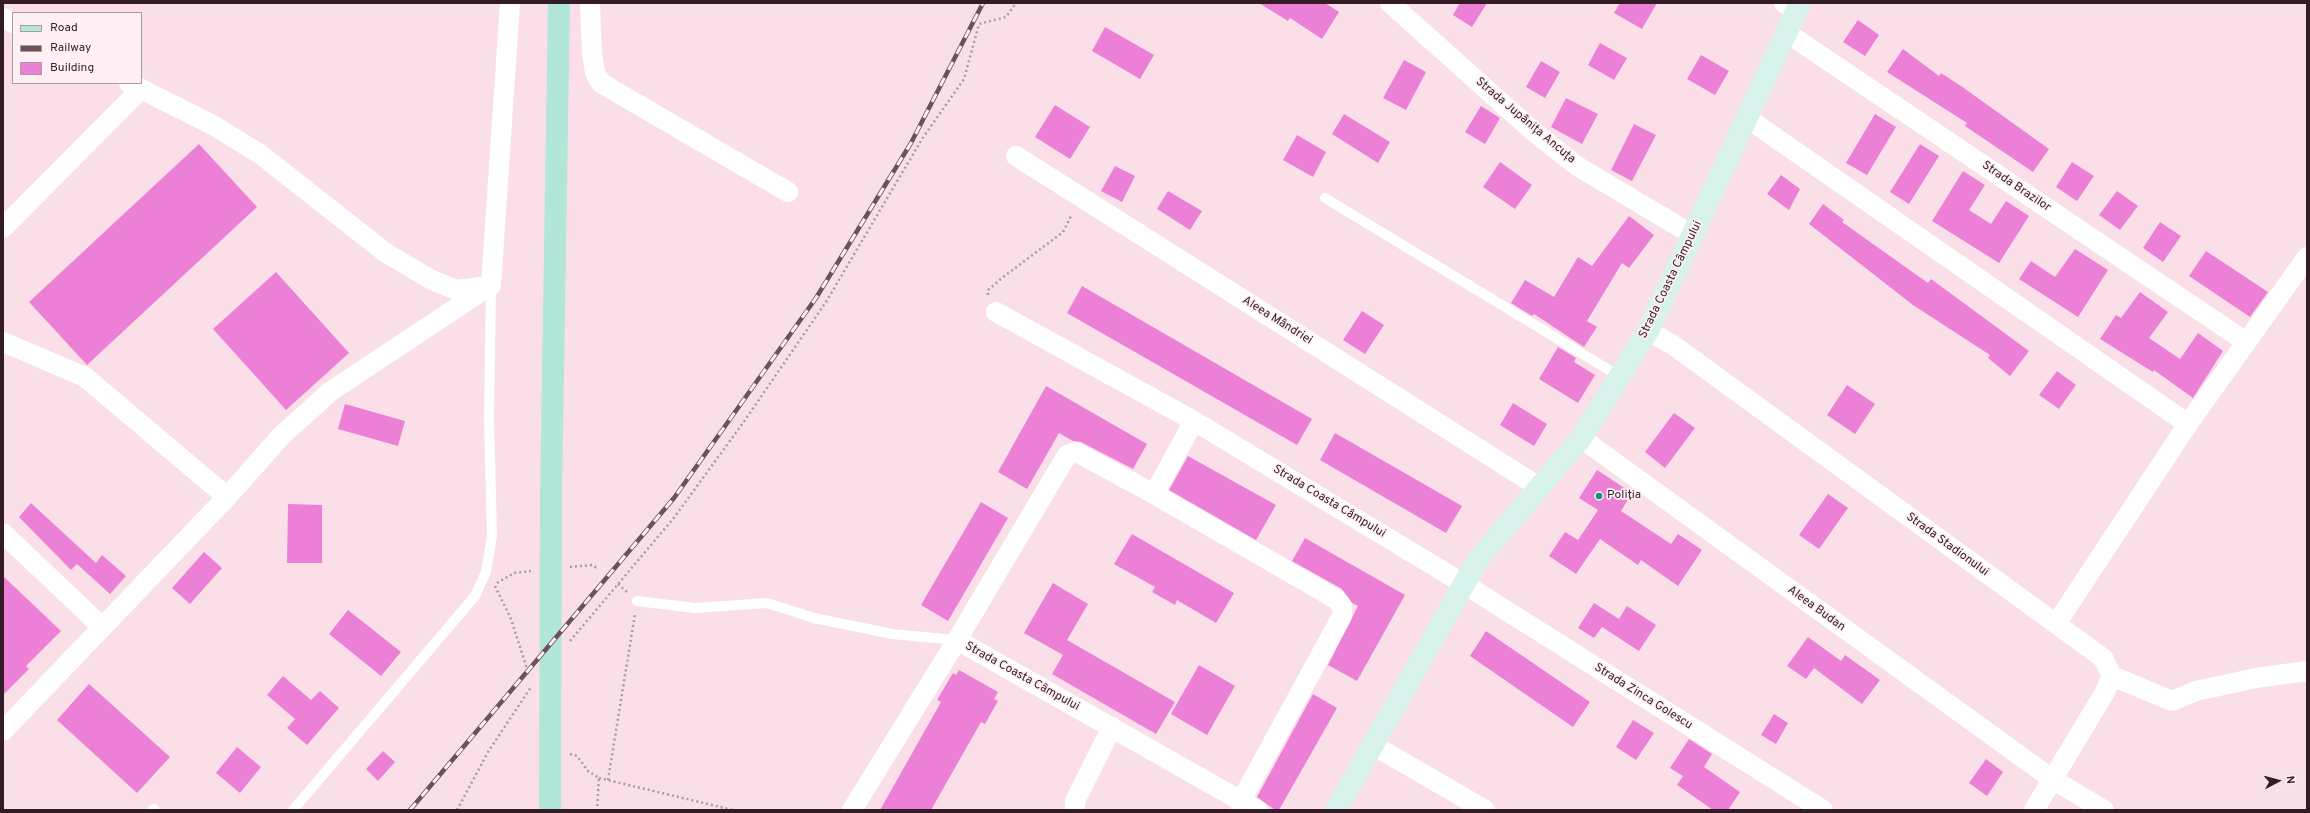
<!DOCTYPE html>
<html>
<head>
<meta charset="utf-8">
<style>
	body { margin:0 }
	#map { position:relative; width:2310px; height:813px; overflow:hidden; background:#fadfe8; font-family:Overpass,sans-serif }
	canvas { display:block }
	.frame { position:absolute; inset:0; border:4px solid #341c26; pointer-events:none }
	.legend { position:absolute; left:12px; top:12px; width:130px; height:72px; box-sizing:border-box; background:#fef0f5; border:1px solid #ad9ba2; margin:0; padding:5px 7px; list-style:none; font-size:12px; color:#341c26 }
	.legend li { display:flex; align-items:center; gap:8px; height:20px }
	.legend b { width:20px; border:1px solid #ad9ba2 }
	.north { position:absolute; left:2258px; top:761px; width:40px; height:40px; -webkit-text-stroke:3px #fef0f5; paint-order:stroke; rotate:84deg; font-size:11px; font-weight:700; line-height:16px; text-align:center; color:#341c26 }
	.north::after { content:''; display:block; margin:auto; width:14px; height:18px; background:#341c26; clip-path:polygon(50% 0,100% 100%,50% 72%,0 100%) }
</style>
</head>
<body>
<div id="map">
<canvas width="2310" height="813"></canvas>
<div class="frame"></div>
<ul class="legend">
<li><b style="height:5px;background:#b1e6d8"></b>Road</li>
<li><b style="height:5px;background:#6a515b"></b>Railway</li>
<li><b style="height:11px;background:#ec80d7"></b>Building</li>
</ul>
<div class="north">N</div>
</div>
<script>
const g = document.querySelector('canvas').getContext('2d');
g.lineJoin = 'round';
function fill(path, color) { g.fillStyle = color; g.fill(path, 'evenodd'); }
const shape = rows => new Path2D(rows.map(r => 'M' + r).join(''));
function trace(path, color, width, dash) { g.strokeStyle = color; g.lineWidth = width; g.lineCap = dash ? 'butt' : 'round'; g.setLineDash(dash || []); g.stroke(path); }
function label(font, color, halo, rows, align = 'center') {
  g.font = font + ' Overpass,sans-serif'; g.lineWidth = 3.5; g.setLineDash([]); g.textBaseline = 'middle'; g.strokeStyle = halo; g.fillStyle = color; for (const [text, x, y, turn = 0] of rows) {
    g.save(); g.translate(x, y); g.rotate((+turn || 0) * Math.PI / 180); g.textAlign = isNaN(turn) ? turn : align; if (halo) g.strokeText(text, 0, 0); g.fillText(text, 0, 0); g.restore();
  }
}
const building = shape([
	[1259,3,1325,3,1339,12,1322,39,1290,18,1288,21],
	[1460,3,1487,3,1472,27,1453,15],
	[1620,3,1657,3,1642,29,1614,13],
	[1858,20,1879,35,1865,56,1843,42],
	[1105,27,1154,55,1140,79,1092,51],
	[1600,43,1627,58,1614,80,1588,65],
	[1903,49,1939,76,1941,73,1961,86,2049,149,2033,172,1965,126,1967,123,1887,72],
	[1701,55,1729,71,1715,95,1687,79],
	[1404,60,1426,72,1406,110,1383,98],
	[1541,61,1560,72,1545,98,1526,87],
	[1566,98,1598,114,1582,144,1551,127],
	[1055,105,1090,127,1070,159,1035,137],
	[1481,106,1500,118,1485,144,1465,132],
	[1344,114,1390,142,1378,163,1332,134],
	[1875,114,1896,127,1867,175,1846,163],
	[1634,124,1656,135,1632,181,1611,170],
	[1297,135,1326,152,1313,177,1283,160],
	[199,144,257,207,87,365,29,302],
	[1920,144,1939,156,1909,204,1890,192],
	[1500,162,1532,185,1515,209,1483,187],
	[2072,162,2094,176,2077,201,2056,187],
	[1115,166,1135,176,1122,202,1101,191],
	[1963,171,1985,185,1969,210,1991,224,2006,201,2029,216,1999,263,1932,221],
	[1781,175,1800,189,1789,210,1767,194],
	[1168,191,1202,211,1190,230,1157,209],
	[2117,191,2138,206,2120,230,2099,215],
	[1823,204,1844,220,1842,222,1928,283,1931,279,2029,351,2010,376,1988,358,1990,355,1913,305,1809,224],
	[1629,216,1654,235,1629,268,1622,263,1587,321,1597,327,1584,347,1534,314,1532,316,1511,303,1525,280,1554,297,1578,257,1592,266],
	[2160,222,2181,236,2163,262,2143,248],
	[2075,249,2108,270,2078,317,2019,279,2031,261,2055,277],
	[2206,251,2268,292,2250,317,2189,276],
	[276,272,349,353,286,410,213,329],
	[1082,286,1312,419,1297,445,1067,313],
	[2140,292,2168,312,2149,338,2180,359,2198,333,2223,351,2193,398,2154,370,2153,372,2100,339,2116,315,2121,318],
	[1362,311,1384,325,1365,354,1343,340],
	[1558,347,1576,358,1574,362,1595,375,1578,403,1539,379],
	[2057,371,2076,385,2059,409,2039,395],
	[1847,385,1875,404,1855,434,1827,415],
	[1046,386,1147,444,1133,469,1081,442,1073,441,1059,433,1027,489,998,472],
	[1513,403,1547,424,1534,446,1500,425],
	[345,404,405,421,398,446,338,429],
	[1674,413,1695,428,1665,468,1645,452],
	[1335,433,1462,506,1446,533,1320,460],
	[1188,456,1276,505,1256,540,1169,490],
	[1597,470,1632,493,1621,511,1671,544,1678,534,1702,550,1678,586,1641,560,1638,565,1600,539,1576,574,1549,556,1565,532,1578,540,1598,510,1579,498],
	[1828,494,1848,508,1819,549,1799,535],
	[981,502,1008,518,948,621,921,605],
	[31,503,96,563,102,555,126,576,110,594,77,564,71,570,19,517],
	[288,504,322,505,322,563,287,563],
	[1132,534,1234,593,1216,623,1177,600,1175,605,1152,592,1155,587,1114,564],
	[1305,538,1405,595,1357,681,1328,665,1358,606,1352,603,1342,589,1292,561],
	[204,552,222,568,190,604,172,588],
	[3,576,61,631,26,666,29,669,3,695],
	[1053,583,1088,604,1067,640,1175,702,1156,734,1052,674,1063,655,1024,633],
	[1594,603,1619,619,1627,606,1656,625,1639,651,1602,627,1594,638,1578,628],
	[348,610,401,652,381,676,329,634],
	[1486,631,1590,702,1573,727,1470,656],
	[1808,637,1841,661,1845,655,1880,680,1862,704,1814,668,1806,679,1787,666],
	[1199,665,1235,686,1207,735,1171,714],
	[959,670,998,692,994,699,998,701,985,724,981,722,931,810,880,810,941,702,937,700,953,673,956,675],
	[283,676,311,700,320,691,339,708,307,745,287,728,295,719,267,695],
	[89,684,170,757,137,793,57,720],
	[1313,694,1337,708,1279,810,1275,810,1257,797],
	[1774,714,1788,723,1776,744,1761,735],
	[1633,720,1654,733,1636,760,1616,747],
	[1689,739,1712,754,1704,767,1740,792,1728,810,1713,810,1677,785,1683,776,1670,768],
	[237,747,261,767,240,793,216,773],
	[383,751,395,762,378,781,366,769],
	[1986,759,2003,772,1987,796,1969,783]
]);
const path = shape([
	[988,295,988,290,1002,278,1063,232,1072,214],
	[570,567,592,565,598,569],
	[497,583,514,573,531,571],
	[618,584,628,593],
	[495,586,511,619,529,675],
	[570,641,673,519,743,423,826,302,922,139,964,79,979,24,1006,17,1016,3],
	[570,754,577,756,588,771,599,778,597,810],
	[599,778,733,810],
	[608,780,635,614],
	[457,810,488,752,531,687]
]);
const lane = shape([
	[1325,198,1619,376],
	[637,601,695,608,767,603,814,618,892,634,957,640],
	[152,810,154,809],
	[293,810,475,596,486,572,492,536,489,418,491,285]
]);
const street = shape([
	[590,3,592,53,595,73,601,83,788,192],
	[1390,3,1533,131,1577,166,1693,235],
	[1784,3,1797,11],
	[3,18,13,23],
	[1787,33,2246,342],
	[129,83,211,124,260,154,386,253,432,280,456,290,489,286],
	[1747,118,2188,424,2056,624],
	[1016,156,1539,487],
	[3,228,141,89],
	[996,312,1194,421,1464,584,1823,810],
	[1648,331,1673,345,2103,658,2112,676,2105,692,2034,810],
	[3,342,85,377,227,497],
	[1194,421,1154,494,1336,599,1342,606,1342,616,1241,801,1241,810],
	[2188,424,2307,257],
	[1581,438,2052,779,2104,810],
	[3,533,102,627],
	[957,640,1257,810],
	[2112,676,2172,701,2196,691,2256,678,2307,671],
	[3,731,227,497,282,435,331,391,491,285,510,3],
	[1373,745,1485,810],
	[852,810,957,640,1067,455,1076,452,1154,494],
	[1075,810,1075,801,1112,727]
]);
const secondary = shape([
	[1336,810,1477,561,1581,438,1648,331,1800,3]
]);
const primary = shape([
	[550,810,551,496,559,3]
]);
const rail = shape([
	[410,810,674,498,816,298,911,143,983,3]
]);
const markers = [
	[1599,496,4,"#13927a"]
];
const streetNames = [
	["Strada Jupânița Ancuța",1525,121,40],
	["Strada Brazilor",2016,187,34],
	["Strada Coasta Câmpului",1671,280,-64],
	["Aleea Mândriei",1277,321,32],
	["Strada Coasta Câmpului",1329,502,31],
	["Strada Stadionului",1947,545,36],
	["Aleea Budan",1816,609,36],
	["Strada Coasta Câmpului",1022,677,29],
	["Strada Zinca Golescu",1643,697,32]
];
const poiNames = [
	["Poliția",1607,496]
];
fill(building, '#ec80d7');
trace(path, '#b197a1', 2.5, [2, 3]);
trace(lane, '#fff', 10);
trace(street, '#fff', 20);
trace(secondary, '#d8f2ec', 22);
trace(primary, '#b1e6d8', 22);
trace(rail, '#6a515b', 4.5);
trace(rail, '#fef0f5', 3, [9]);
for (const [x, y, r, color] of markers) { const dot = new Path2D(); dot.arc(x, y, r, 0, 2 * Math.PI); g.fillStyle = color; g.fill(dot); trace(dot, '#fef0f5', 1.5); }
label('12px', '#341c26', '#fef0f5', streetNames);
label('12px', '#341c26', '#fef0f5', poiNames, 'left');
</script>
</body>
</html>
